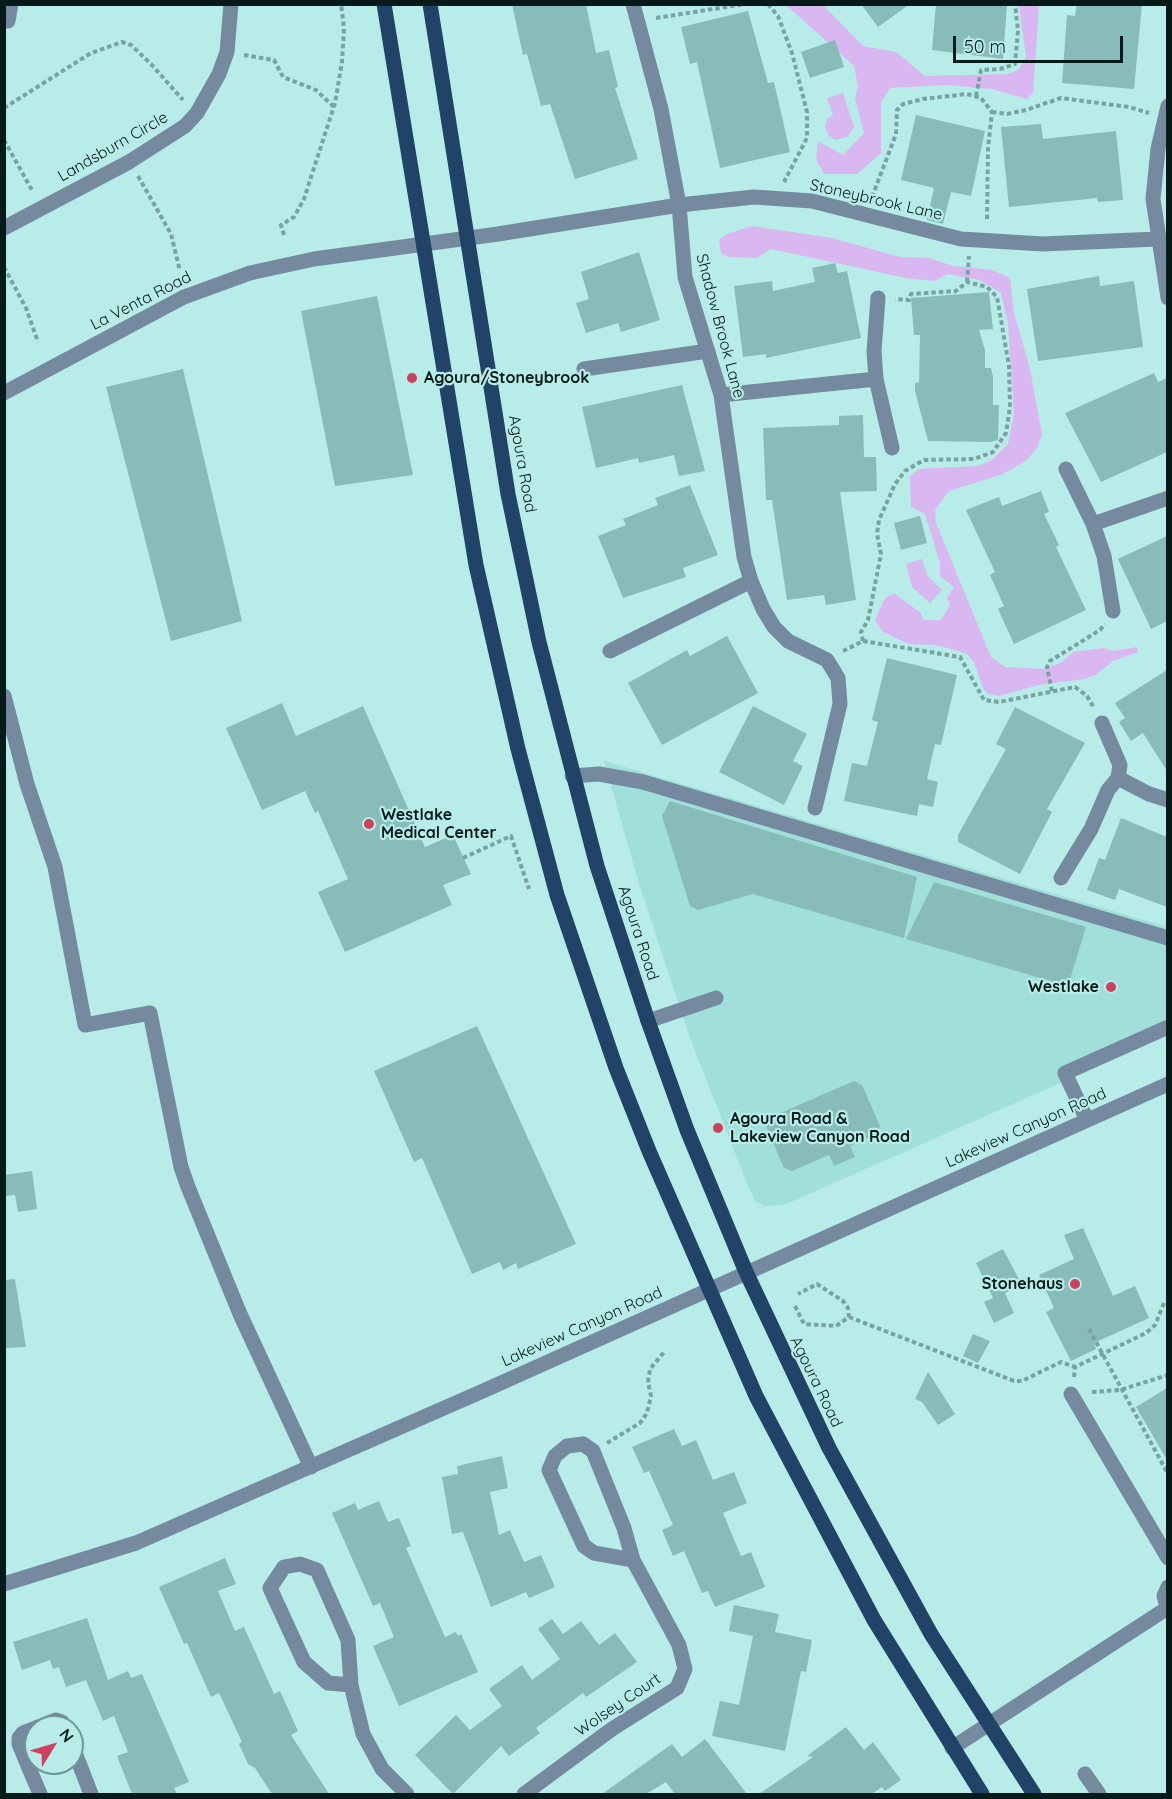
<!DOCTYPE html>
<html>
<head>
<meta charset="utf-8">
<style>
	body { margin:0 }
	#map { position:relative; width:1172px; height:1799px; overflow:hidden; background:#b7ece9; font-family:Quicksand,sans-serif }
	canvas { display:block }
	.frame { position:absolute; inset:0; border:6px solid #051a19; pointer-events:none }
	.north { position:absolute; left:24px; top:1715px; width:60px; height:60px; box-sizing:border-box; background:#b7ece9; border:2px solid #709896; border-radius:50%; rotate:53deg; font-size:16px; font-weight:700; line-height:24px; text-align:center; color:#051a19 }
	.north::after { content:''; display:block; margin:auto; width:21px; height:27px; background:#cf3f60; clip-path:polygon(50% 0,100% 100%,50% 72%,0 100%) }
	.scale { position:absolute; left:953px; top:36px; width:170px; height:27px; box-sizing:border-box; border:3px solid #051a19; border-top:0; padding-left:8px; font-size:18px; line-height:21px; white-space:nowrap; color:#051a19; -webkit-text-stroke:4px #b7ece9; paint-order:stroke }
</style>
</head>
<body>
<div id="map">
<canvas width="1172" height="1799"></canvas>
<div class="frame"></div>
<div class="north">N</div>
<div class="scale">50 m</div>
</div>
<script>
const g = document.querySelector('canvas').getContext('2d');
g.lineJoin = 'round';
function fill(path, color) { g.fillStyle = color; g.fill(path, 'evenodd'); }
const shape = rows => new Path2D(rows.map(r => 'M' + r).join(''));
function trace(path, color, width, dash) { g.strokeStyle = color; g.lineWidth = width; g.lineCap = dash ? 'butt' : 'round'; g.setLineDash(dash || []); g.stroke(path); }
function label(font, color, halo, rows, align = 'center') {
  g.font = font + ' Quicksand,sans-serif'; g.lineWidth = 4.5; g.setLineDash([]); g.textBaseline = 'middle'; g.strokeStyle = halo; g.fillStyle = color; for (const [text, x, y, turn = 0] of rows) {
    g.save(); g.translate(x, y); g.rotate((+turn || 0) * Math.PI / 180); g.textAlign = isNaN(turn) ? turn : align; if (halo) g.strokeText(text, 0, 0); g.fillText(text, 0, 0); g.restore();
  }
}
const built = shape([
	[604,761,1167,927,1167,1036,784,1205,764,1206,755,1201,744,1176,690,1038,640,887]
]);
const water = shape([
	[786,5,823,5,863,46,896,52,925,76,1009,74,1019,69,1026,57,1019,5,1039,5,1033,93,1027,99,992,89,947,85,890,88,881,102,881,153,857,174,824,174,816,159,818,141,843,155,864,133,855,99,858,86,854,66],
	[843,93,854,127,848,137,836,140,829,136,825,127,828,118,833,115,827,98],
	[752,226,832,238,900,257,929,258,953,266,992,270,1010,278,1014,313,1030,369,1042,435,1037,448,1027,460,1003,474,949,491,935,510,936,523,991,657,1005,667,1045,669,1062,662,1073,652,1104,648,1113,651,1137,647,1138,652,1113,661,1096,675,1084,679,1039,685,999,696,988,694,983,688,974,662,966,653,935,645,909,644,883,632,875,620,884,600,890,595,895,594,921,613,923,620,941,620,950,605,947,598,954,587,940,576,940,563,925,514,911,507,910,477,918,469,978,466,992,460,1008,444,1014,414,1008,323,1001,293,980,280,948,274,934,281,906,278,771,249,756,258,728,257,721,253,719,239,727,234],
	[922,559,927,575,942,590,930,603,912,587,906,564]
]);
const building = shape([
	[512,4,586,4,596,53,609,50,618,87,615,88,638,159,575,179,550,104,541,106,527,54,523,55],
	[861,4,910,4,878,27],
	[936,4,1007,4,1003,59,932,50],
	[1077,4,1142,4,1134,89,1062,83,1067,15,1075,16],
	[748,11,768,83,774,82,790,152,720,168,697,62,690,64,681,27],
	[835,40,844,67,810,78,801,52],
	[916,115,985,131,971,196,951,192,943,224,927,220,934,188,901,180],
	[1041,124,1043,139,1116,131,1123,200,1098,202,1097,198,1009,207,1001,127],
	[639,252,660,320,621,332,618,323,586,333,576,303,589,299,581,272],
	[835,263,838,273,847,271,861,338,766,358,766,354,743,357,734,286,772,281,773,291,815,282,812,268],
	[1099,276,1100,286,1134,281,1143,347,1038,361,1027,289],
	[989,292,993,329,979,330,985,350,985,368,991,368,993,377,993,405,999,405,998,440,990,442,928,441,915,391,915,383,919,382,920,335,914,335,911,298],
	[377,296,413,475,335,486,301,311],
	[183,369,242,621,171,641,106,387],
	[1154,373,1158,382,1167,378,1167,452,1101,482,1065,413],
	[682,385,705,471,679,476,674,455,639,463,638,458,596,468,582,407],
	[863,415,864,457,876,457,877,491,840,492,856,600,826,605,824,595,787,600,772,500,766,500,763,428,839,425,839,416],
	[690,485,718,555,683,568,686,577,623,598,598,536,626,525,623,519,658,505,655,498],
	[1041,491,1049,512,1044,514,1059,545,1056,547,1086,610,1014,644,998,609,1004,606,990,575,995,572,966,510,999,497,1002,506],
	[920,516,927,543,901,550,894,523],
	[1167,536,1167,621,1151,629,1118,559],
	[727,636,758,693,662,745,628,683,687,650,690,656],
	[887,658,957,675,941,745,935,744,927,779,938,782,933,807,919,804,917,816,844,801,852,763,867,766,878,722,872,720],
	[1167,670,1167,771,1143,733,1131,741,1119,722,1125,718,1115,703],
	[282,703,296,736,363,706,425,847,453,835,471,874,443,885,452,905,345,952,318,892,348,879,318,811,315,813,305,791,262,810,226,728],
	[753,706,807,734,793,761,803,766,784,805,719,772],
	[1015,707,1085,743,1047,809,1052,812,1020,874,958,842,958,835,1006,749,996,744],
	[670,801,917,877,904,938,753,894,698,910,690,906,662,816],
	[1121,818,1167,837,1167,907,1119,889,1115,900,1087,890,1099,858,1105,860],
	[934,882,1086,927,1068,986,906,939],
	[477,1026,576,1244,518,1269,516,1263,503,1270,500,1262,472,1274,422,1158,414,1162,374,1071],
	[854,1081,862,1085,880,1126,877,1134,850,1146,855,1157,834,1166,829,1155,792,1171,784,1168,766,1126,769,1118],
	[32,1171,37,1209,18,1212,15,1195,4,1196,4,1175],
	[1083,1228,1113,1296,1135,1286,1149,1318,1094,1343,1096,1349,1071,1361,1046,1312,1054,1308,1039,1275,1074,1259,1064,1235],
	[1003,1249,1022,1285,1005,1293,1014,1313,994,1323,984,1302,993,1298,976,1263],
	[15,1279,26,1347,4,1348,4,1280],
	[973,1334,990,1341,978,1363,963,1356],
	[928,1372,955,1414,938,1425,922,1402,915,1399],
	[1167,1388,1167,1460,1136,1407],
	[674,1429,682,1446,696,1440,713,1480,734,1472,747,1503,723,1513,741,1556,751,1552,765,1587,715,1607,708,1591,702,1593,684,1551,673,1556,662,1530,673,1525,649,1471,644,1473,632,1447],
	[502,1456,508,1488,490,1492,499,1535,510,1530,524,1562,541,1555,555,1587,529,1598,526,1592,491,1607,463,1532,452,1534,442,1477,458,1474,457,1466],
	[379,1501,388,1522,399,1518,411,1546,406,1548,445,1637,456,1632,458,1636,461,1634,478,1672,399,1706,373,1646,394,1637,380,1603,373,1606,332,1513,355,1503,358,1510],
	[225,1558,236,1584,218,1591,235,1631,244,1627,274,1694,280,1691,298,1731,291,1735,329,1794,272,1794,255,1768,248,1764,239,1744,242,1742,219,1693,211,1697,187,1643,184,1644,159,1587],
	[734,1605,779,1614,775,1632,812,1640,806,1672,801,1671,785,1751,712,1736,720,1701,739,1705,753,1636,729,1631],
	[87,1618,108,1680,128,1671,131,1678,142,1674,189,1782,174,1788,177,1794,132,1794,117,1756,128,1752,114,1716,103,1721,86,1680,66,1687,59,1667,53,1669,50,1660,22,1670,13,1642],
	[552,1619,563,1634,581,1621,599,1645,615,1633,637,1662,586,1697,583,1693,536,1728,540,1733,509,1756,501,1746,453,1794,415,1755,456,1715,470,1730,502,1706,489,1689,522,1665,532,1680,560,1659,538,1629],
	[846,1727,864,1750,873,1742,901,1780,885,1791,882,1787,872,1794,759,1794,813,1757,807,1756],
	[705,1739,747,1794,675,1794,666,1782,646,1794,602,1794,672,1744,682,1757]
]);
const path = shape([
	[768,4,778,16,792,53,807,112,807,138,784,182],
	[656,18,745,4],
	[244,55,274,60,283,77,316,90,334,107],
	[976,96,981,70,1000,69,1015,64,1018,31,1015,4],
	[4,108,91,53,122,42,131,45,151,64,183,100],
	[992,112,1007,114,1026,110,1061,98,1129,107,1149,113],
	[4,140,33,192],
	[138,176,171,234,180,271],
	[872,197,896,134,897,110,903,104,923,99,967,94,981,98,992,112,988,148,987,222],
	[284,235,281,225,294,217,304,199,335,103,342,62,344,28,341,4],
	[4,267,26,308,38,342],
	[967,282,969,256],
	[863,641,861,632,868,620,881,554,877,534,879,520,895,484,905,471,924,460,974,459,993,452,1006,433,1010,407,1009,366,997,297,987,287,967,282,956,291,911,294,909,300,895,299],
	[843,651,863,641,960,657,984,700,999,702,1075,687,1087,696,1094,708],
	[1052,691,1047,667,1050,661,1100,630,1105,624],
	[463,858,511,836,529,889],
	[795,1306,804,1324,836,1326,849,1317,848,1308,843,1301,817,1284,798,1294],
	[849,1317,1014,1381,1022,1381,1061,1362,1075,1367],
	[1089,1329,1168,1474],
	[1074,1377,1075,1367,1146,1333,1155,1325,1164,1303,1168,1302],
	[1092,1392,1120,1390,1168,1375],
	[607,1443,640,1423,647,1413,651,1396,648,1382,650,1369,665,1351]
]);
const minor = shape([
	[633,4,661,109,679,205,685,277,721,395,744,557,751,581,763,609,774,627,788,641,827,660,838,678,840,704,815,808],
	[8,21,11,4],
	[1168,106,1158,149,1153,199,1168,298],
	[4,228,129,162,185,126,197,113,219,74,227,52,231,4],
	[878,298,874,351,876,379,892,448],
	[584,369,708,351],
	[4,393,184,297,250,273,314,259,498,234,679,205,754,197,812,201,961,239,1043,244,1157,239,1168,242],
	[721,395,876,379],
	[1066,469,1093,524,1104,556,1113,611],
	[1093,524,1168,498],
	[610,651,751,581],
	[4,696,27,784,55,867,85,1025,150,1013,181,1167,188,1187,240,1314,311,1467],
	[572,776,599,774,643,782,1168,938],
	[1118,778,1149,794,1168,800],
	[1061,878,1091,829,1108,790,1118,778,1120,765,1102,723],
	[648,1021,716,998],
	[1087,1120,1065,1073,1168,1027],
	[1071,1394,1168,1558],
	[4,1584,136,1543,483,1391,1168,1084],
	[1168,1587,1164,1596,1168,1610],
	[351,1685,328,1683,304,1662,270,1588,284,1567,300,1564,317,1570,348,1640,351,1685,363,1734,382,1769,407,1794],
	[72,1745,91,1794],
	[952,1748,1166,1609],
	[1085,1774,1099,1794],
	[40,1794,19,1744,19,1738,23,1733,56,1720,62,1722,65,1727],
	[524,1794,612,1729,677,1688,685,1669,679,1645,633,1560,624,1528,593,1451,583,1444,567,1446,555,1456,549,1470,584,1546,594,1553,633,1560]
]);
const major = shape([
	[384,4,476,565,518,749,557,895,616,1068,649,1151,756,1396,874,1620,982,1794],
	[430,4,508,494,539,642,597,866,648,1021,687,1130,746,1272,829,1448,931,1634,1034,1794]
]);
const markers = [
	[412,378,6,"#cf3f60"],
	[369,824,6,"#cf3f60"],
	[1111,987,6,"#cf3f60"],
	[718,1128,6,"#cf3f60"],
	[1075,1284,6,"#cf3f60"]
];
const streetNames = [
	["Landsburn Circle",113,147,-30],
	["Stoneybrook Lane",876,200,13],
	["La Venta Road",141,301,-27],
	["Shadow Brook Lane",720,326,75],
	["Agoura Road",522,464,80],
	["Agoura Road",638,933,72],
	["Lakeview Canyon Road",1026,1128,-24],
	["Lakeview Canyon Road",582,1327,-24],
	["Agoura Road",816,1382,64],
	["Wolsey Court",618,1705,-34]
];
const poiNames = [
	["Agoura/Stoneybrook",424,378],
	["Westlake",381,815],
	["Medical Center",381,833],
	["Westlake",1099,987,"right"],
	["Agoura Road &",730,1119],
	["Lakeview Canyon Road",730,1137],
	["Stonehaus",1063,1284,"right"]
];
fill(built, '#a1dfdb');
fill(water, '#d9b7f1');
fill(building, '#88bcb9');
trace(path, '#79a3a1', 4, [4.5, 3]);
trace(minor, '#768a9f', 15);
trace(major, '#204367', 15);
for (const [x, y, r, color] of markers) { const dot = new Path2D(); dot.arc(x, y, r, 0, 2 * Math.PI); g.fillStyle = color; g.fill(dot); trace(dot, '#b7ece9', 2); }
label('16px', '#051a19', '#b7ece9', streetNames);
label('bold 16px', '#051a19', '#b7ece9', poiNames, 'left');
</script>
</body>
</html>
